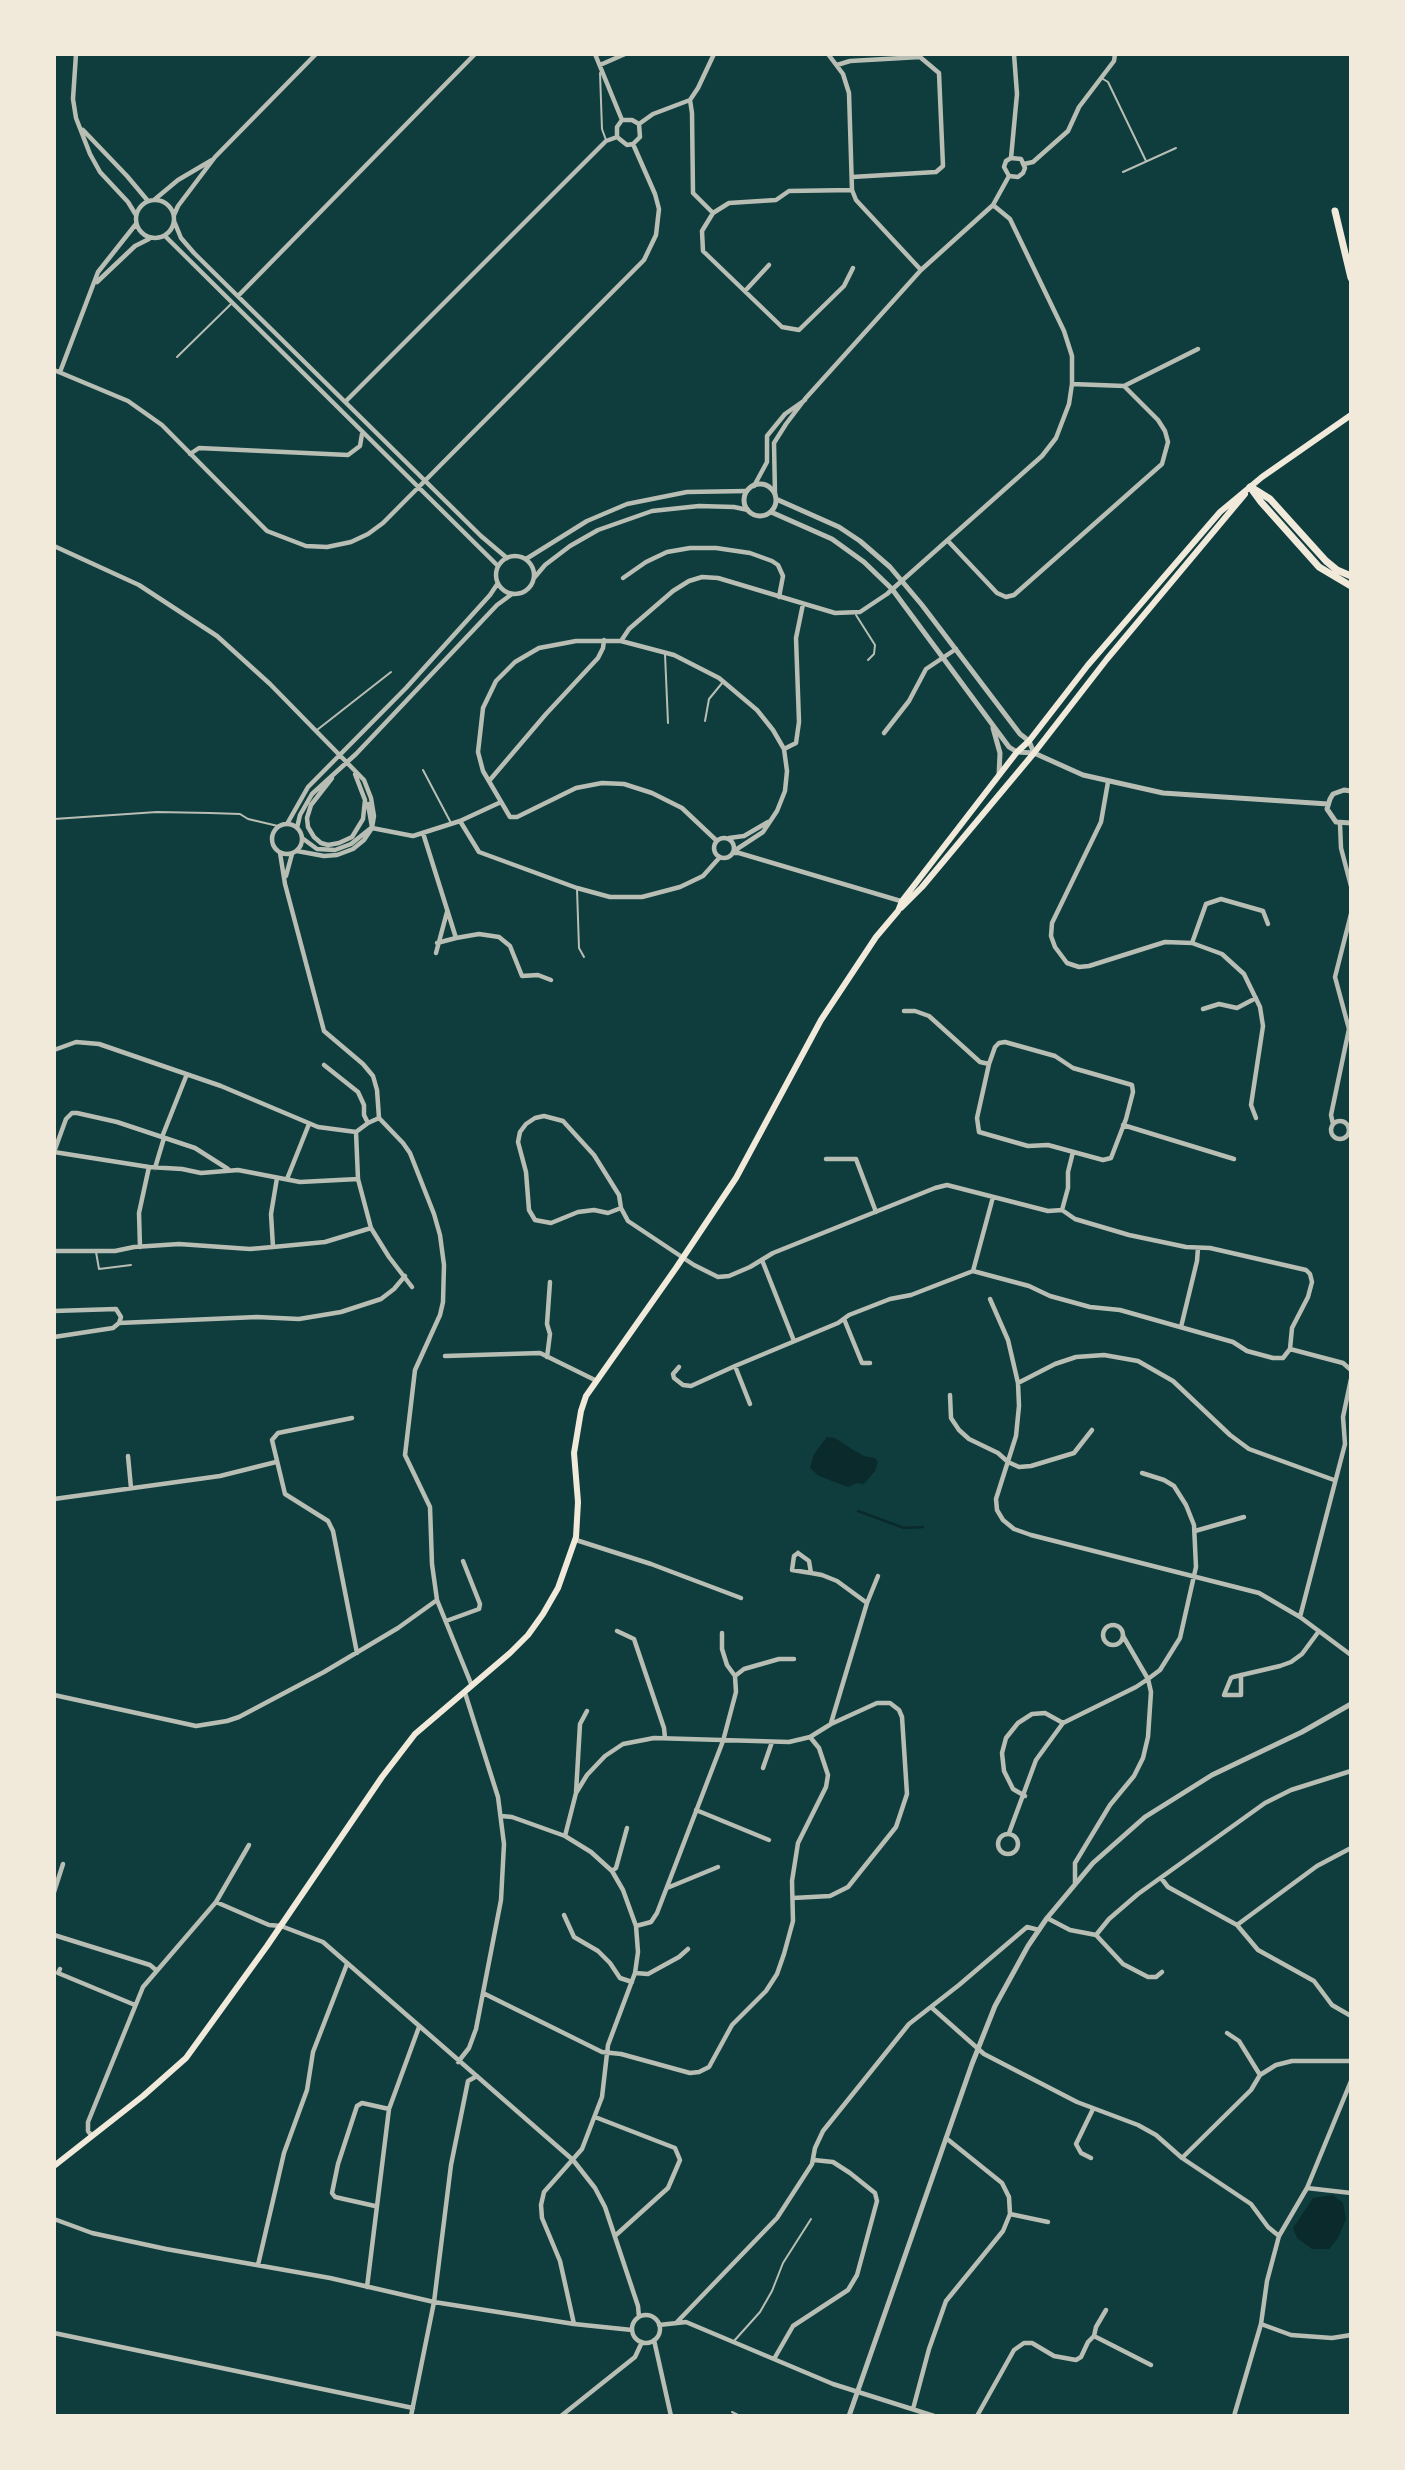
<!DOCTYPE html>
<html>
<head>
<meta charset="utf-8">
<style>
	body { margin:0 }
	#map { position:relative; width:1405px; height:2470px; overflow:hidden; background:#0f3d3e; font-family:Arial,sans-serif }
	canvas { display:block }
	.frame { position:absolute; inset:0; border:56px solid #f1e9da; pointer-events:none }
</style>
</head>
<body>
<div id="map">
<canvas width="1405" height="2470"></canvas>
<div class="frame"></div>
</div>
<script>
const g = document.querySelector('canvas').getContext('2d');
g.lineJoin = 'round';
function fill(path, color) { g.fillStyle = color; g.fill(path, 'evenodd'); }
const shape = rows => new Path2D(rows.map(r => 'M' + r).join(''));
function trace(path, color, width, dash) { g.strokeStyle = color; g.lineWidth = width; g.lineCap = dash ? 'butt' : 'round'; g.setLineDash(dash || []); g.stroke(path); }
const water = shape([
	[827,1437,835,1438,855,1451,864,1456,875,1458,878,1462,875,1471,864,1484,857,1483,848,1487,819,1476,810,1468,814,1454],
	[1333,2195,1343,2203,1346,2219,1338,2238,1329,2249,1312,2249,1297,2238,1293,2228,1313,2198]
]);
const stream = shape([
	[858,1511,904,1528,923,1527]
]);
const service = shape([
	[600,73,602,129,606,140],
	[1103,79,1108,82,1146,161],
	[1123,172,1176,148],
	[177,357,231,304],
	[856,615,875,645,874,654,868,660],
	[665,654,668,723],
	[705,721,709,699,723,682],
	[317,730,391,672],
	[423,770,451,823],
	[54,819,157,812,210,813,240,814,248,819,278,826],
	[577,889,579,948,584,957],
	[96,1252,99,1269,131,1265],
	[734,2341,760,2312,772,2291,783,2263,811,2219],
	[732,2412,740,2416]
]);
const minor = shape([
	[76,54,73,99,76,118,90,154,100,172,128,202,136,215],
	[595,54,622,120],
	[828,54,843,74,849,93,852,190,856,200,921,270],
	[600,65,625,54],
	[837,65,850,61,920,57,939,73,943,166,936,172,852,177],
	[690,100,692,113,693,193,713,213,729,203,776,200,789,191,852,190],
	[639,124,653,114,690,100,698,88,714,54],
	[83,130,127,176,148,201],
	[617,137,627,145,633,144,640,137,639,124,632,120,622,120],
	[617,137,617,127,622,120],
	[1011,158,1017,94,1014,54],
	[1024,164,1033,162,1068,131,1079,107,1114,61,1115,54],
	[1009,176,1018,177,1023,173,1025,168,1021,159,1011,158],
	[1009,176,1004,167,1006,161,1011,158],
	'136 219a19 19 0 1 1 38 0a19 19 0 1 1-38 0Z',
	[154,200,178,180,212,160],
	[713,213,702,231,703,251,782,327,799,330,844,286,853,268],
	[174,215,178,206,215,157,316,54],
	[174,221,181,238,194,253,481,536,507,558],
	[165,236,498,566],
	[97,282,135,246,149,239],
	[745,291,769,265],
	[238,296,475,54],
	[54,370,128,401,162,425,267,531,306,546,327,547,351,542,368,534,383,523,644,260,656,235,659,209,655,194,633,144],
	[60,372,98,272,136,224],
	[1124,386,1198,349],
	[345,402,606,141,617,137],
	[190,454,199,448,348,455,360,446,362,434],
	[754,486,767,462,767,436,785,414,805,400],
	[775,494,774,443,786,424,805,399,921,270,993,205,1009,176],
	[948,541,997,593,1006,597,1014,595,1162,464,1168,442,1165,431,1158,420,1124,386,1072,384],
	[54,546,139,585,217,636,270,684,364,780,371,798,374,816,372,828,364,840,353,849,337,855,324,856,297,851],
	'496 575a19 19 0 1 1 38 0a19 19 0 1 1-38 0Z',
	[526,559,587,521,627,504,687,492,747,491],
	[534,578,545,565,570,546,598,530,652,511,699,506,734,507,748,510],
	[623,578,646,562,667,552,690,548,716,548,750,553,772,561,778,565,783,576,779,597],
	[621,641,629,629,673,591,689,581,702,577,718,578,835,613,860,612,887,594,1042,456,1056,438,1069,404,1072,384,1072,356,1064,331,1010,219,993,205],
	[884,733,909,701,926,669,956,649],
	[332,778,311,805,307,818,308,827,314,837,321,843,328,845,339,843,352,837,363,819,365,800,355,774],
	[489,781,546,714,598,658,603,648,604,640],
	[1108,782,1101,822,1052,923,1051,936,1055,947,1067,963,1079,967,1089,966,1165,942,1192,943,1222,954,1244,974,1260,1007,1263,1026,1251,1105,1256,1118],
	[368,804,372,827],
	[460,821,479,852,577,888,610,897,642,897,680,887,703,876,720,857],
	'272 839a15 15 0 1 1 30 0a15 15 0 1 1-30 0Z',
	[287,824,308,787,406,688,490,595,498,583],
	[1340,824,1341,848,1351,886],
	[297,828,300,815,312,794,356,754,497,605,512,594],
	[372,828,413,836,460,821,501,802],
	[423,833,456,938,479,934,499,937,510,946,522,976,538,975,551,980],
	'714 848a10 10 0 1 1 20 0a10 10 0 1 1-20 0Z',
	[302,838,317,849,335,850,351,844,371,828],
	[729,838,744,836,768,822],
	[717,841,682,808,652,793,624,784,602,783,576,788,517,817,510,817,483,771,478,752,483,708,496,681,515,662,539,648,576,641,621,641,674,655,719,678,757,710,773,730,784,749],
	[734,851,763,832,777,811,785,791,787,771,784,749,796,743,799,722,796,638,803,604],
	[280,853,285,884,324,1031,363,1064,373,1076,377,1090,379,1118,403,1143,410,1153,434,1214,440,1235,444,1265,443,1302,440,1315,415,1370,405,1455,430,1507,432,1564,437,1600,472,1686],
	[734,853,739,853,904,902],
	[286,876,292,854],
	[437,943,456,938],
	[1192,943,1206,904,1221,899,1263,911,1268,924],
	[436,953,447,912],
	[1203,1009,1219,1004,1237,1008,1256,998],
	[904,1011,915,1011,929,1016,980,1062,989,1064],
	[1005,1042,1055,1056,1073,1068,1132,1085,1133,1092,1126,1119,1111,1158,1103,1160,1048,1145,1028,1146,979,1132,977,1118,989,1064,995,1047,999,1043,1005,1042],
	[54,1050,76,1042,99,1044,221,1086,318,1127,356,1132],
	[324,1065,358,1092,364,1105,364,1115,368,1123],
	'1331 1130a9 9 0 1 1 18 0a9 9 0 1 1-18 0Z',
	[1333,1124,1331,1115,1349,1029,1335,977,1351,914],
	[1123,1125,1234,1159],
	[356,1132,358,1179,371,1228,389,1257,412,1287],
	[356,1132,368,1123,379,1118],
	[162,1137,187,1074],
	[826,1159,856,1159,876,1212],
	[155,1168,164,1138],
	[228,1169,195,1148,117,1122,77,1113,72,1113,66,1119,54,1152,149,1167,182,1169,201,1173,238,1170,300,1182,358,1179],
	[287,1179,309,1124],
	[621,1208,608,1213,594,1210,578,1212,551,1223,535,1220,529,1210,526,1172,518,1142,520,1132,526,1124,535,1118,544,1116,563,1121,594,1155,619,1195,621,1208,628,1221,694,1265,718,1277,729,1276,750,1267,773,1253,935,1188,947,1185,1048,1211,1062,1210,1075,1219,1129,1235,1186,1247,1210,1248,1306,1270,1310,1274,1312,1282,1308,1297,1292,1328,1290,1349],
	[1062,1210,1068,1188,1068,1172,1073,1152],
	[140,1247,139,1213,149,1167],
	[273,1247,271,1214,277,1178],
	[54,1251,115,1251,134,1247,179,1244,250,1249,273,1247,325,1242,371,1228],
	[762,1260,794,1341],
	[973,1271,993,1197],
	[990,1299,1008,1340,1018,1383,1019,1406,1016,1436,996,1499,997,1510,1003,1520,1014,1529,1031,1535,1259,1593,1300,1617,1351,1655],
	[54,1311,116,1309,121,1317,119,1323],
	[844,1319,862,1363,870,1363],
	[119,1323,257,1317,299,1319,341,1312,381,1299,394,1289,405,1276],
	[1181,1327,1197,1261,1198,1248],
	[54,1337,113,1328,119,1323],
	[445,1356,540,1353,597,1381],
	[547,1357,550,1334,547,1324,550,1282],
	[679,1367,673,1374,674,1378,683,1385,691,1386,735,1366],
	[1018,1383,1055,1364,1076,1357,1104,1355,1138,1361,1173,1381,1230,1435,1249,1449,1334,1480],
	[950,1395,951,1418,959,1430,969,1439,998,1453,1008,1462,1019,1467,1031,1466,1074,1453,1092,1430],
	[750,1404,735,1366,838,1323,849,1315,890,1299,911,1295,973,1271,1029,1286,1050,1296,1090,1307,1120,1310,1233,1342,1247,1351,1273,1358,1283,1358,1290,1349,1343,1363,1351,1370],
	[352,1418,278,1433,272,1440,285,1494,328,1521,333,1531,357,1653],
	[128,1456,131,1488],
	[54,1499,220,1476,276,1462],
	[1195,1531,1244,1517],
	[576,1540,651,1564,741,1598],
	[798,1553,809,1561,811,1573,792,1570,794,1556,798,1553],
	[811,1573,822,1575,837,1581,867,1603],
	[1300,1617,1345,1444,1343,1417,1351,1379],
	[446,1621,479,1609,480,1604,463,1561],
	'1103 1635a10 10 0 1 1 20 0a10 10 0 1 1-20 0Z',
	[617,1631,634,1639,664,1728,665,1738],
	[1241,1675,1241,1695,1224,1695,1231,1678,1233,1677,1280,1666,1291,1662,1302,1654,1319,1631],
	[735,1676,744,1669,779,1659,794,1659],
	[54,1695,196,1726,227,1721,239,1717,324,1672,398,1628,437,1600],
	[831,1723,867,1603,878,1576],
	[763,1768,772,1742],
	[576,1793,580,1724,587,1711],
	[1025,1796,1013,1789,1004,1771,1002,1753,1006,1738,1018,1723,1032,1714,1045,1713,1063,1723],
	[696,1810,769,1840],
	[501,1816,512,1817,565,1836,591,1852,612,1871,623,1890,636,1926,638,1952,635,1973,608,2045,602,2097,582,2149,544,2192,541,2205,542,2218,560,2261,574,2324],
	[1009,1833,1036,1760,1063,1723,1136,1687,1148,1679,1160,1670,1180,1638,1196,1567,1194,1525,1186,1505,1174,1486,1164,1480,1142,1473],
	'998 1844a10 10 0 1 1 20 0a10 10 0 1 1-20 0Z',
	[565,1836,576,1793,587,1775,605,1756,623,1744,654,1738,789,1742,810,1737,831,1724,877,1703,890,1703,899,1710,902,1717,907,1794,896,1827,848,1887,830,1896,793,1898],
	[612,1871,616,1868,627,1828],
	[1161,1878,1168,1887,1237,1925,1258,1950,1314,1981,1332,2005,1351,2016],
	[1075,1883,1075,1863,1110,1805,1134,1776,1143,1758,1148,1737,1151,1692,1148,1679,1123,1636],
	[667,1888,718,1867],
	[54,1892,63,1864],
	[216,1902,249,1845],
	[564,1915,574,1937,598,1951,610,1963,620,1978,632,1982],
	[1047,1918,1070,1930,1096,1935,1109,1919,1138,1894,1265,1803,1291,1790,1351,1771],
	[1237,1925,1317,1866,1351,1848],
	[636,1926,651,1922,657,1913,723,1741,736,1692,735,1676,727,1665,722,1649,722,1633],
	[54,1935,150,1965,156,1970],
	[1096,1935,1123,1964,1148,1977,1156,1977,1162,1972],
	[60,1969,58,1973,135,2005],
	[635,1973,648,1974,679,1957,688,1949],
	[483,1993,602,2052,621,2054,690,2073,699,2072,709,2067,732,2025,766,1991,777,1974,784,1954,793,1921,792,1881,798,1843,826,1787,828,1775,819,1748,810,1737],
	[931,2007,984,2054,1077,2102,1138,2125,1156,2135,1182,2158,1251,2204,1268,2227,1279,2236],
	[1227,2033,1239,2041,1260,2075],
	[458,2062,469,2048,476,2029,501,1900,504,1844,498,1797,465,1693],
	[595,2117,675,2148,680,2160,668,2188,616,2235],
	[92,2136,88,2131,88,2122,143,1987,216,1902,269,1925,281,1926,323,1942,573,2160,595,2188,605,2207,638,2306,639,2317],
	[1091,2158,1081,2153,1076,2144,1093,2109],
	[1182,2158,1251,2090,1260,2075,1276,2065,1292,2061,1351,2061],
	[1307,2188,1351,2193],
	[375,2206,335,2197,332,2193,338,2164,357,2106,362,2103,389,2109],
	[1010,2214,1048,2222],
	[54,2219,92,2233,166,2249,330,2278,434,2302,574,2324,632,2330],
	[258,2265,284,2153,307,2090,313,2052,347,1964],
	[367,2287,389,2109,419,2027],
	'632 2329a14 14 0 1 1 28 0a14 14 0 1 1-28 0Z',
	[677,2322,777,2218,812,2164,815,2148,823,2131,909,2024,959,1985,1027,1927,1039,1930],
	[1261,2324,1291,2335,1332,2338,1351,2335],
	[659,2325,686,2322,833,2384,934,2416],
	[54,2333,413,2408],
	[1094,2336,1096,2327,1106,2310],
	[654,2340,671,2416],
	[774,2359,793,2326,848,2290,857,2275,877,2201,875,2193,850,2173,833,2162,814,2160],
	[913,2409,929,2349,946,2301,1003,2231,1010,2214,1009,2197,1002,2183,946,2138],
	[411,2416,434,2302,451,2165,468,2081,477,2076],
	[561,2416,635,2357,642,2342],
	[977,2416,1014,2350,1024,2343,1032,2343,1054,2356,1076,2360,1081,2357,1088,2342,1094,2336,1151,2365],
	[1234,2416,1261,2324,1267,2281,1279,2236,1307,2188,1351,2081]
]);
const tertiary = shape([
	'744 500a16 16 0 1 1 32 0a16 16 0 1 1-32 0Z',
	[776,499,839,527,860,541,890,567,922,605,1020,734,1029,741,1034,753],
	[771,512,832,539,864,562,892,589,1009,747,1017,752,1034,753,1083,775,1163,793,1328,804],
	[993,728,1000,753,999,774],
	[1351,791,1344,790,1333,794,1330,799,1327,809,1336,822,1351,823],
	[849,2416,972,2064,995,2006,1028,1946,1047,1918,1093,1863,1145,1817,1212,1775,1302,1732,1351,1704]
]);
const primary = shape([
	[901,908,922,887,1034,753,1107,659,1245,494],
	[54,2166,143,2096,186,2058,267,1946,382,1777,415,1734,510,1653,528,1635,543,1614,558,1588,576,1537,578,1502,574,1453,581,1411,586,1396,676,1268,736,1178,821,1020,876,937,898,911,902,901,1017,752,1029,741,1088,665,1220,512,1262,477,1351,415]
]);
const trunk = shape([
	[1335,211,1351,278],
	[1250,487,1261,502,1319,567,1351,586],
	[1254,489,1270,499,1326,561,1337,570,1351,576]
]);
fill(water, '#0a2a2b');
trace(stream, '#0a2a2b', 2.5);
trace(service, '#b8beb3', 2);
trace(minor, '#b8beb3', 4.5);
trace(tertiary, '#b8beb3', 5);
trace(primary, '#f1e9da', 6);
trace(trunk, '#f1e9da', 7);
</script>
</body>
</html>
